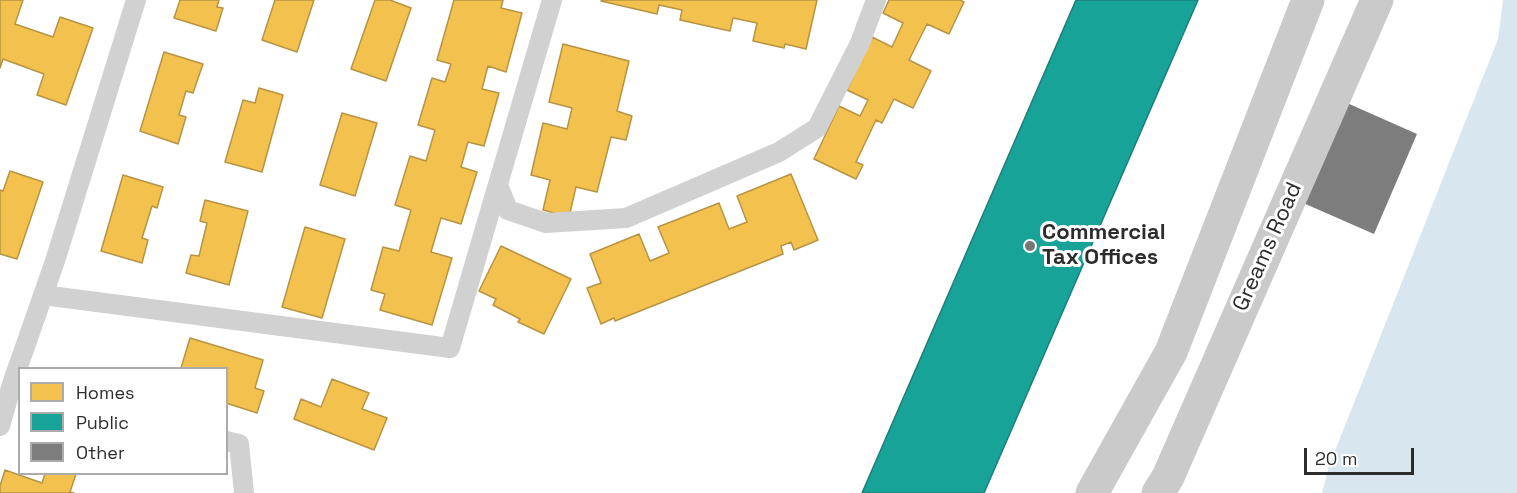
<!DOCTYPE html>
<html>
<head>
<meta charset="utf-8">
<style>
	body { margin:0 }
	#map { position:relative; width:1517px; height:493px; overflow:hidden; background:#fff; font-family:"Space Grotesk",sans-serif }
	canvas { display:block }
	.legend { position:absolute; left:18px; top:367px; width:210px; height:108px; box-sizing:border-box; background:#fff; border:2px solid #ababab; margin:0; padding:8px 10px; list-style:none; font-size:18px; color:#2c2c2c }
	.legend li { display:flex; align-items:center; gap:12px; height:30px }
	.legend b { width:30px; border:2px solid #ababab }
	.scale { position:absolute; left:1304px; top:448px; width:110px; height:27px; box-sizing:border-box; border:3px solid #2c2c2c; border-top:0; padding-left:8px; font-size:18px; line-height:21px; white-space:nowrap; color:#2c2c2c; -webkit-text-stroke:4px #fff; paint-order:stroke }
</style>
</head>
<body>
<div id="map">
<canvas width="1517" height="493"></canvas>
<ul class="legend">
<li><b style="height:16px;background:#f2c14e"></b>Homes</li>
<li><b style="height:16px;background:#17a398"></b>Public</li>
<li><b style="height:16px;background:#7d7d7d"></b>Other</li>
</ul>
<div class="scale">20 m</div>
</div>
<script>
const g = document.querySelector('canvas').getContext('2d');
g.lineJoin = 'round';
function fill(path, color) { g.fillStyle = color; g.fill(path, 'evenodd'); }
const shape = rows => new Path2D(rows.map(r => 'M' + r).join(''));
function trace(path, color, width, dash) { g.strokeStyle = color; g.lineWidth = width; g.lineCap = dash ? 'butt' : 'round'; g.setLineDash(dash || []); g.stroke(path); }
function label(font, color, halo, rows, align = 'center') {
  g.font = font + ' "Space Grotesk",sans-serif'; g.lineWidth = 6; g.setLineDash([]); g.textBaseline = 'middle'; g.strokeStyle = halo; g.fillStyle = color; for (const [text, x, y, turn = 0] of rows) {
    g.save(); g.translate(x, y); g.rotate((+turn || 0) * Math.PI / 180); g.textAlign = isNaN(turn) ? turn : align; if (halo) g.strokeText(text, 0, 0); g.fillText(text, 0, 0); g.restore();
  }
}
const water = shape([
	[1503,0,1517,0,1517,493,1322,493,1329,466,1498,39]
]);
const homes = shape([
	[0,0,23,0,15,24,53,37,60,17,93,28,66,105,37,95,44,74,3,59,0,68,0,0],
	[180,0,219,0,217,7,223,8,216,31,174,18,180,0],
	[275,0,314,0,297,52,262,40,275,0],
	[375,0,390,0,411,8,386,81,351,69,375,0],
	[454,0,503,0,501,8,522,13,506,72,488,66,482,89,499,93,484,146,468,142,461,167,477,172,461,224,441,218,431,252,452,258,432,325,380,310,385,294,371,290,383,247,399,251,411,210,395,205,410,156,426,161,435,130,418,125,432,78,445,82,451,64,437,60,454,0],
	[602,0,817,0,806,49,785,44,784,48,753,41,757,23,733,18,730,31,680,20,682,10,659,5,657,14,601,1,602,0],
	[889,0,960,0,964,2,949,34,927,24,909,60,931,71,913,108,894,99,882,123,876,120,856,162,863,165,856,179,814,159,839,106,860,116,868,100,847,90,872,37,892,47,903,23,883,13,889,0],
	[563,44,629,61,617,111,632,116,626,140,611,137,597,192,576,187,569,217,543,210,550,180,531,175,543,123,567,129,572,108,549,102,563,44],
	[164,52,203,64,193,93,186,91,179,115,186,117,178,144,140,131,164,52],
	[259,88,283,95,262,172,225,162,243,100,255,103,259,88],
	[342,113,377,123,355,196,320,185,342,113],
	[10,171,43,182,17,259,0,254,0,190,3,191,10,171],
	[791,174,818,240,794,250,791,242,781,246,783,254,615,321,614,318,601,324,587,288,601,283,590,254,639,234,650,261,669,253,658,227,719,203,729,229,747,222,737,196,791,174],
	[123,175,163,187,157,208,152,206,142,238,148,240,142,263,101,251,123,175],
	[205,200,248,211,229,285,186,273,191,255,199,256,207,223,200,221,205,200],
	[305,227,345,239,322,318,282,307,305,227],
	[501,246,571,279,544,334,518,322,520,319,493,305,496,299,479,291,501,246],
	[190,338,263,360,255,388,264,391,257,413,226,403,226,368,181,368,190,338],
	[332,379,369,393,362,409,387,418,374,450,294,419,301,399,321,407,332,379],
	[5,470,42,483,45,474,76,474,70,492,74,493,0,493,0,486,5,470]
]);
const public = shape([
	[1076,0,1198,0,984,493,862,493,1076,0]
]);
const building = shape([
	[1338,99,1417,134,1374,234,1294,199]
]);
const service = shape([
	[498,185,508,210,546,223,626,218,779,152,817,128,860,43,876,0],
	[43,295,450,348,552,0],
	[0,426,12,384,55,261,136,0],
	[226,441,239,444,244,493]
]);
const secondary = shape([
	[1092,493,1171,352,1308,0],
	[1158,493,1168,477,1377,0]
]);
const markers = [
	[1030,246,6,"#767676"]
];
const poiNames = [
	["Commercial",1042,233],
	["Tax Offices",1042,258]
];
const streetNames = [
	["Greams Road",1268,247,-66]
];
fill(water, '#d8e7ef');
fill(homes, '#f2c14e');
trace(homes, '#b79444', 1.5);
fill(public, '#17a398');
trace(public, '#1d7f78', 1.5);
fill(building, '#7d7d7d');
trace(service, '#d1d1d1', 20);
trace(secondary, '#cacaca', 33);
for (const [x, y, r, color] of markers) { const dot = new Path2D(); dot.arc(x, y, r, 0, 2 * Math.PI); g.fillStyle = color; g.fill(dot); trace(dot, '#fff', 2); }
label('bold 22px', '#2c2c2c', '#fff', poiNames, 'left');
label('22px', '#2c2c2c', '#fff', streetNames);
</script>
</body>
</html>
